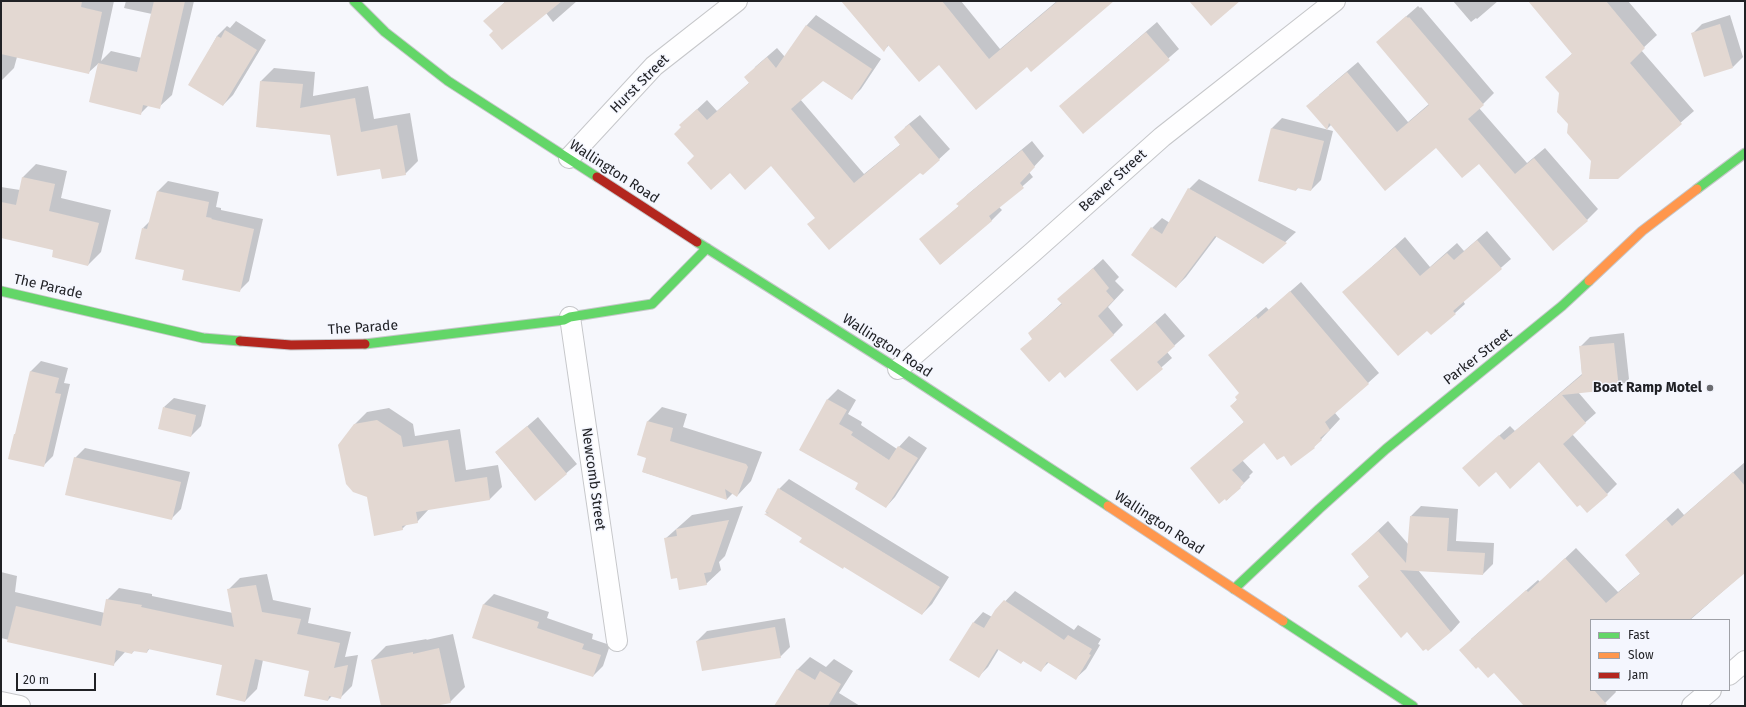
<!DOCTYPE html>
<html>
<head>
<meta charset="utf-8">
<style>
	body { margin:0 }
	#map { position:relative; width:1746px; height:707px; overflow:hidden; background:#f6f7fc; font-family:"Fira Sans",sans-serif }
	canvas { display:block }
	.frame { position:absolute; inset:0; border:2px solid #202125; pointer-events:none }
	.legend { position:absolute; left:1590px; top:619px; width:140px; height:72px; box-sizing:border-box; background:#f4f6fe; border:1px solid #9fa1a7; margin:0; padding:5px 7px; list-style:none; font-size:12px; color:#202125 }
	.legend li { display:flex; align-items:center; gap:8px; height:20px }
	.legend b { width:20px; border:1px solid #9fa1a7 }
	.scale { position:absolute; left:16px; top:673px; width:80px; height:18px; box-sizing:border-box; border:2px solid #202125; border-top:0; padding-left:5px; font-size:12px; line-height:14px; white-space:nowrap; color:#202125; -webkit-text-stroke:3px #f4f6fe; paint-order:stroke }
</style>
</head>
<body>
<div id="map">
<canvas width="1746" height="707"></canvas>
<div class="frame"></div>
<ul class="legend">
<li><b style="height:5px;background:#63d668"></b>Fast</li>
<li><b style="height:5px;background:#ff974d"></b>Slow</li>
<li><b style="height:5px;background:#b3261e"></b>Jam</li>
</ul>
<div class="scale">20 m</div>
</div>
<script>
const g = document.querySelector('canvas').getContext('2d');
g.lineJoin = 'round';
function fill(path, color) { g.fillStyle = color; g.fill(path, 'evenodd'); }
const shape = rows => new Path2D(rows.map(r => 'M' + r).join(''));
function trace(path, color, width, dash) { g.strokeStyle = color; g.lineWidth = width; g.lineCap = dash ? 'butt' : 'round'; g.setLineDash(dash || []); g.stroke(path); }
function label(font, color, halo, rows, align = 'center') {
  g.font = font + ' "Fira Sans",sans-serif'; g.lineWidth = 3; g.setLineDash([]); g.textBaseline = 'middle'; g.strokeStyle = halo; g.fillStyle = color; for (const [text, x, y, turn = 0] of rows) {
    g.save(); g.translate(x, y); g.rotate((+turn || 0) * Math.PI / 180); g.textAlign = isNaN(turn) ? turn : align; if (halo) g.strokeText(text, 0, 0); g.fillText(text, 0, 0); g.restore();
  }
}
const shadow = shape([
	[1,1,114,1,101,61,111,51,142,58,152,14,124,8,126,1,194,1,172,95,159,107,149,105,140,114,90,101,99,63,88,73,17,57,14,68,1,81],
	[506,1,577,1,553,22,546,13,494,31,485,21],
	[843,1,961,1,1000,49,1057,1,1113,1,1027,65,939,64,889,45,884,50],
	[1453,1,1498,1,1477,19,1476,18,1471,22],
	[1542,1,1628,1,1657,35,1641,50,1694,111,1617,178,1592,160,1569,124,1560,93,1547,77,1573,53],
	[1418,6,1420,8,1421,7,1494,93,1479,108,1527,163,1545,148,1598,209,1587,220,1479,163,1436,146,1331,125,1327,129,1319,95,1358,62,1408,122,1429,104,1377,42],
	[816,15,881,59,861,89,851,99,822,79,800,99,864,174,901,144,905,127,920,115,950,149,923,174,920,171,816,217,771,164,695,156,682,127,691,115,707,100,717,111,750,82,755,67,777,48,785,57,807,25],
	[1730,15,1743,57,1733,67,1692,34,1702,24],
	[236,21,266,40,233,95,223,105,190,85,217,36,227,26,230,28],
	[1157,22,1179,49,1083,133,1060,106],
	[274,68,315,72,313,96,368,86,374,119,410,113,418,161,405,174,381,168,331,134,257,127,261,81],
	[1282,118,1333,131,1321,180,1311,190,1299,187,1296,190,1259,181,1272,128],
	[1032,141,1044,156,1029,172,1033,177,999,207,1002,210,992,220,941,264,921,239,959,206,958,204,968,194],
	[36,164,67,171,61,198,111,210,101,252,88,265,55,249,1,237,1,187,20,190,23,177],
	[1199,179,1296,232,1263,263,1217,236,1186,277,1176,287,1152,228,1162,218,1170,223,1189,189],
	[168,181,219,192,216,207,221,208,221,210,263,219,249,281,239,291,185,269,143,228,150,221,158,191],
	[1487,231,1511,259,1463,301,1465,304,1455,313,1427,329,1344,292,1405,237,1430,267,1457,243,1464,251],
	[1103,259,1119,277,1115,281,1124,290,1108,307,1123,325,1113,335,1033,338,1029,333,1062,303,1059,299],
	[1301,282,1379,373,1335,413,1340,419,1314,447,1284,454,1264,442,1242,460,1253,472,1249,476,1250,477,1227,500,1191,468,1244,422,1231,406,1238,399,1240,393,1209,355,1266,307,1269,310],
	[1165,313,1185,336,1167,352,1172,358,1137,389,1112,360],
	[1624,333,1629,379,1619,388,1578,392,1596,413,1572,434,1617,484,1607,494,1539,461,1496,471,1473,459,1510,426,1515,431,1582,374,1580,347,1590,337],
	[41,361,68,368,64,383,70,384,53,456,43,466,17,432,31,371],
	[838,389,856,400,848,414,862,422,861,425,897,449,909,436,927,448,895,497,886,507,860,483,800,450,828,399],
	[174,398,206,405,201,426,191,436,164,407],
	[662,407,687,414,683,427,762,452,751,481,737,496,733,493,727,499,643,472,647,457,638,454,648,421],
	[389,408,413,424,415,436,460,429,466,470,498,465,502,487,490,499,429,509,417,522,408,523,402,529,355,424,367,412],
	[538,417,577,464,535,500,496,453],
	[85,448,190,472,181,509,171,519,75,458],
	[1745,462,1745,572,1690,620,1591,620,1591,690,1615,690,1616,692,1602,706,1541,706,1471,639,1538,580,1540,582,1576,548,1618,592,1641,573,1626,555,1678,508,1684,515],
	[789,479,949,577,932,604,922,614,766,513,779,489],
	[743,506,725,556,719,562,721,570,706,584,678,577,665,539,692,515],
	[1421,506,1458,509,1456,541,1494,543,1493,564,1483,574,1418,570,1460,622,1451,632,1407,631,1360,586,1370,576,1353,554,1388,521,1409,545,1411,516],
	[1,572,17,576,15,592,105,613,107,600,119,588,152,594,152,596,233,613,228,590,240,578,267,574,273,600,311,608,308,623,351,632,345,657,358,655,352,686,340,698,332,696,328,700,310,670,263,660,257,689,245,701,224,665,150,648,147,652,135,650,132,653,125,652,113,665,1,638],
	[1015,591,1074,630,1078,625,1101,639,1098,644,1100,645,1086,669,1076,678,1049,662,1041,670,1024,660,1021,663,999,649,988,667,978,677,974,622,983,612,992,617,996,611],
	[494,594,549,612,547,618,593,634,592,639,610,645,603,666,593,676,474,637,484,604],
	[785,618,790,647,780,657,697,641,707,631],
	[453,634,465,687,450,702,428,706,382,706,372,660,386,646,427,639,426,640],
	[810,657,826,667,834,659,853,671,839,693,860,706,775,706,797,670]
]);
const building = shape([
	[1,1,82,1,81,7,102,12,89,74,1,54],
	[154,1,185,1,160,109,143,105,141,115,89,102,98,63,137,72],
	[506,1,562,1,502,50,489,35,493,31,483,21],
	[841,1,942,1,989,59,1058,1,1114,1,1031,72,1027,67,976,110,939,65,919,82,888,45,884,52],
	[1189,1,1240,1,1211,26],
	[1528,1,1606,1,1645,48,1630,63,1682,124,1618,179,1589,179,1591,161,1567,133,1568,124,1557,112,1559,93,1545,77,1572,54],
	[1406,16,1408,18,1409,17,1484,105,1468,119,1515,174,1534,158,1588,221,1553,251,1479,164,1462,178,1436,148,1385,191,1329,123,1327,130,1306,106,1347,72,1397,132,1429,105,1376,42],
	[1720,24,1733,68,1704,77,1691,33],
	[806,25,872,69,852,100,823,81,791,109,854,183,900,145,894,137,909,124,940,160,923,175,920,173,829,250,807,224,815,218,771,166,745,190,730,173,711,190,687,163,694,156,674,134,681,127,679,125,697,109,707,120,749,83,744,77,767,57,776,68],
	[225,30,257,50,223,106,188,85,217,36,221,38],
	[1146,32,1170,60,1083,134,1059,106],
	[260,81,303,84,300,108,355,98,361,132,397,125,406,175,382,179,380,169,337,176,330,135,256,127],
	[1271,128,1324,141,1311,191,1297,188,1296,191,1258,181],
	[1022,150,1035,167,1020,183,1024,188,989,216,992,221,940,265,919,239,959,206,956,204],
	[22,177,55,184,49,211,99,223,88,266,52,257,53,250,1,238,1,202,16,205],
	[1188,188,1247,221,1287,243,1263,264,1215,236,1176,288,1131,255,1151,227,1162,234],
	[157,191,209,202,206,217,212,218,211,219,254,229,240,292,182,280,184,270,135,259,142,228,147,229],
	[1477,240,1502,269,1453,311,1456,314,1431,335,1427,331,1398,356,1342,292,1395,247,1420,276,1447,253,1454,260],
	[1093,268,1109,288,1106,291,1114,300,1098,316,1114,335,1065,378,1060,372,1049,382,1020,349,1032,339,1028,333,1062,304,1057,299],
	[1290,291,1369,384,1325,422,1330,430,1320,438,1322,440,1314,447,1315,448,1291,466,1284,456,1277,460,1264,443,1232,470,1244,483,1240,487,1241,488,1226,501,1225,499,1219,504,1190,468,1244,422,1230,406,1237,400,1235,397,1239,393,1208,355,1256,316,1258,319],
	[1155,322,1175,346,1157,362,1163,369,1137,391,1110,360],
	[1614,343,1619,389,1562,395,1586,423,1563,444,1608,495,1587,513,1580,505,1577,507,1539,462,1510,489,1496,472,1479,487,1462,468,1499,435,1504,440,1582,375,1579,346],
	[30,371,59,378,55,393,61,394,44,467,8,459,14,434,15,434],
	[827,399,847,410,839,424,853,432,851,435,889,460,898,446,918,458,886,508,855,489,858,483,799,450],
	[163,407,196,415,191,437,158,429],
	[377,420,401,436,403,447,448,440,455,482,487,477,490,500,416,512,418,523,402,526,403,530,374,536,367,497,353,492,346,484,338,445,354,424],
	[647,421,673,428,670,441,746,464,748,467,737,497,725,489,727,500,642,472,646,458,637,455],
	[527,426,567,474,535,501,495,452],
	[74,457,181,482,172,520,65,495],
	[1733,472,1745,486,1745,573,1689,620,1591,620,1591,690,1594,690,1608,706,1524,706,1494,673,1488,678,1478,667,1476,669,1459,650,1526,590,1528,592,1565,558,1606,603,1640,574,1625,555,1666,519,1672,526],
	[778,488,940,587,922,615,844,567,843,569,799,542,802,538,764,514,769,513,765,512],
	[1410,516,1449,518,1447,551,1485,553,1483,575,1400,570,1451,632,1428,651,1426,649,1423,651,1407,632,1401,638,1358,586,1369,577,1351,554,1378,531,1406,563],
	[729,520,711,572,704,573,707,585,679,590,677,578,671,579,664,538,677,536,676,529],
	[256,585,262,612,301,619,297,634,340,643,334,668,348,665,341,699,329,696,328,701,304,696,309,671,255,659,245,702,216,695,222,665,148,649,147,653,133,651,132,654,116,650,114,666,7,642,16,606,101,626,106,599,142,605,141,607,234,627,227,589],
	[1004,600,1064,640,1068,635,1092,649,1089,654,1091,655,1076,680,1047,662,1041,672,1023,661,1021,664,997,649,979,678,949,660,973,622,984,628,995,610],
	[483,604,539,622,537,628,584,644,582,649,601,655,593,677,472,638],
	[775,627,781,658,702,671,696,641],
	[439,648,451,703,435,706,381,706,371,660,413,652,413,654],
	[797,669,815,680,820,671,841,684,828,706,774,706]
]);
const street = shape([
	[569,158,654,66,737,1],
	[570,317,617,641],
	[898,369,1033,252,1162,137,1335,1],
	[1729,675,1745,661],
	[1,702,20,706],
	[1692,706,1711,690]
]);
const fast = shape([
	[354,1,385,32,448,81,597,177],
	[1697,189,1745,153],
	[697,242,898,369,1108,506],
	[1,291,203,338,240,341],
	[365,344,564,320,570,317,652,304,707,248],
	[1234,589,1319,509,1386,449,1562,306,1589,281],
	[1283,621,1413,706]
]);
const slow = shape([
	[1589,281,1642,231,1697,189],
	[1108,506,1283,621]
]);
const jam = shape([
	[597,177,697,242],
	[240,341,291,345,365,344]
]);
const markers = [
	[1710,388,4,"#6b6c70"]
];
const streetNames = [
	["Hurst Street",640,84,-45],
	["Wallington Road",614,172,33],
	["Beaver Street",1113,181,-42],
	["The Parade",48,287,13],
	["The Parade",363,328,-4],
	["Wallington Road",887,346,33],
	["Parker Street",1478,357,-38],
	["Newcomb Street",593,479,82],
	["Wallington Road",1159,523,33]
];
const poiNames = [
	["Boat Ramp Motel",1702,388]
];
fill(shadow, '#0003');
fill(building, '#e3d8d2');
trace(street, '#c6c7ca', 22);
trace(fast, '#c6c7ca', 11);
trace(slow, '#c6c7ca', 11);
trace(jam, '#c6c7ca', 11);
trace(street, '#fefeff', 20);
trace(fast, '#63d668', 9);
trace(slow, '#ff974d', 9);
trace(jam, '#b3261e', 9);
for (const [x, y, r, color] of markers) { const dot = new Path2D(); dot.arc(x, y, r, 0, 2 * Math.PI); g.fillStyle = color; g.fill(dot); trace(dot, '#f4f6fe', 1.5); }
label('14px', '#202125', '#f4f6fe', streetNames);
label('bold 14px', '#202125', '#f4f6fe', poiNames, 'right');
</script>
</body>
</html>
